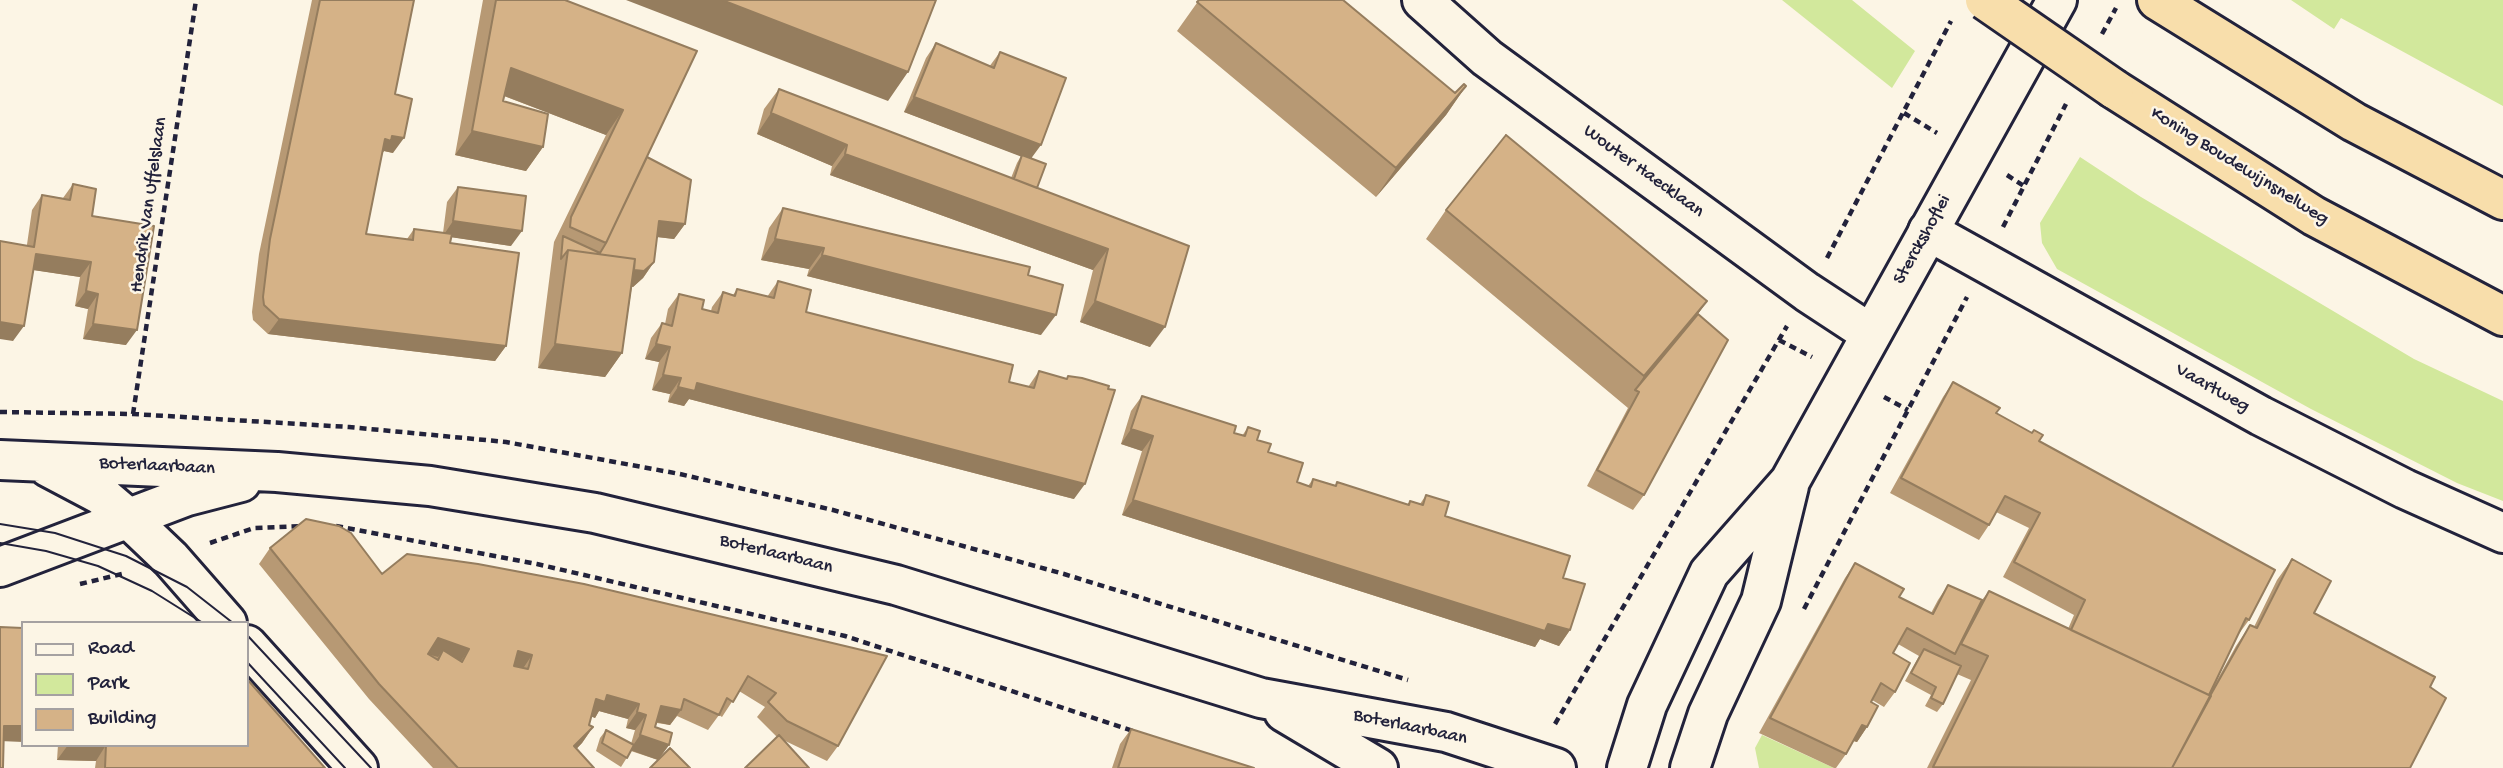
<!DOCTYPE html>
<html>
<head>
<meta charset="utf-8">
<style>
	body { margin:0 }
	#map { position:relative; width:2503px; height:768px; overflow:hidden; background:#fcf5e5; font-family:"Gochi Hand",sans-serif }
	canvas { display:block }
	.legend { position:absolute; left:21px; top:621px; width:228px; height:126px; box-sizing:border-box; background:#fcf5e5; border:2px solid #a5a1a1; margin:0; padding:9px 12px; list-style:none; font-size:21px; color:#22223b }
	.legend li { display:flex; align-items:center; gap:14px; height:35px }
	.legend b { width:35px; border:2px solid #a5a1a1 }
</style>
</head>
<body>
<div id="map">
<canvas width="2503" height="768"></canvas>
<ul class="legend">
<li><b style="height:9px;background:#fcf5e5"></b>Road</li>
<li><b style="height:19px;background:#d2e89c"></b>Park</li>
<li><b style="height:19px;background:#d5b287"></b>Building</li>
</ul>
</div>
<script>
const g = document.querySelector('canvas').getContext('2d');
g.lineJoin = 'round';
function fill(path, color) { g.fillStyle = color; g.fill(path, 'evenodd'); }
const shape = rows => new Path2D(rows.map(r => 'M' + r).join(''));
function trace(path, color, width, dash) { g.strokeStyle = color; g.lineWidth = width; g.lineCap = dash ? 'butt' : 'round'; g.setLineDash(dash || []); g.stroke(path); }
function label(font, color, halo, rows, align = 'center') {
  g.font = font + ' "Gochi Hand",sans-serif'; g.lineWidth = 5; g.setLineDash([]); g.textBaseline = 'middle'; g.strokeStyle = halo; g.fillStyle = color; for (const [text, x, y, turn = 0] of rows) {
    g.save(); g.translate(x, y); g.rotate((+turn || 0) * Math.PI / 180); g.textAlign = isNaN(turn) ? turn : align; if (halo) g.strokeText(text, 0, 0); g.fillText(text, 0, 0); g.restore();
  }
}
const green = shape([
	[1782,0,1852,0,1915,51,1892,88],
	[2291,0,2503,0,2503,106,2341,18,2334,29],
	[2080,157,2141,197,2414,359,2503,401,2503,501,2457,483,2311,409,2057,269,2042,243,2040,223],
	[1762,735,1834,768,1759,768,1755,748]
]);
const path = shape([
	[2102,34,2116,8],
	[1904,113,1937,133],
	[2007,175,2024,186],
	[2003,227,2066,104],
	[1827,258,1951,21],
	[1779,340,1812,357],
	[1884,397,1908,410],
	[0,412,133,414,349,427,506,442,680,474,833,510,1064,574,1408,680],
	[133,414,196,0],
	[336,526,537,564,845,636,1133,731],
	[210,543,254,528,303,526],
	[80,584,126,573],
	[1804,609,1967,297],
	[1555,724,1787,326]
]);
const street = shape([
	[1422,0,1487,58,1807,292,1871,334],
	[1928,231,2261,416,2405,489,2503,533]
]);
const secondary = shape([
	[0,460,277,472,430,486,595,513,896,585,1261,698,1446,732,1556,768],
	[48,467,101,495,128,518,171,559,227,623],
	[0,567,187,496,241,482],
	[247,645,358,768],
	[1284,712,1378,768],
	[1627,768,1647,705,1709,573,1790,481,2057,0],
	[1690,768,1708,714,1761,601,1789,486]
]);
const highway = shape([
	[2157,0,2354,122,2503,200],
	[2114,89,2314,216,2503,316]
]);
const tram = shape([
	[0,524,55,533,126,556,187,587,233,623],
	[0,543,46,551,98,566,152,591,203,623],
	[247,635,371,768],
	[247,662,345,768]
]);
const highwayBridge = shape([
	[1985,0,2114,89]
]);
const wall = shape([
	[312,0,414,0,395,94,393,153,384,151,382,153,366,234,407,239,414,229,443,233,447,202,458,187,511,246,451,237,450,243,506,346,495,361,268,334,253,320,252,312,259,254],
	[483,0,565,0,647,157,685,224,674,239,657,237,654,262,643,278,633,287,632,286,622,353,605,377,538,368,554,242,606,135,504,96,503,101,543,147,526,171,455,155],
	[1199,0,1455,93,1466,86,1446,115,1376,197,1177,31],
	[936,43,989,67,1000,52,1032,158,1037,188,1189,246,1150,347,1080,322,1093,270,830,175,832,166,757,134,764,109,779,89,1011,178,1017,163,1021,156,904,112,926,58],
	[73,184,92,216,126,345,83,339,88,309,75,306,80,277,34,270,13,341,32,210,42,195,63,198],
	[783,208,1028,275,1041,335,807,276,809,269,761,260,769,228],
	[1446,210,1707,301,1697,315,1644,495,1633,510,1587,486,1628,408,1426,239],
	[778,281,806,312,1009,382,1028,387,1039,371,1074,499,689,399,684,406,668,402,670,394,652,390,659,362,645,359,651,338,662,323,665,324,668,309,679,294,702,309,711,311,712,307,723,292,733,295,737,289,767,297],
	[1953,382,1996,413,2039,441,2249,620,2238,635,2216,682,2236,646,2250,625,2254,627,2277,580,2292,559,2314,613,2430,687,2410,768,1927,768,1971,680,1957,674,1943,704,1937,712,1925,706,1931,695,1905,681,1919,656,1898,644,1893,653,1895,692,1884,707,1872,700,1867,727,1857,742,1853,741,1846,754,1836,768,1834,768,1759,733,1845,578,1855,563,1899,597,1931,613,1938,600,1948,585,1982,600,1989,591,2068,629,2074,615,2003,577,2029,528,1996,512,1989,525,1979,540,1890,493,1943,397],
	[1142,396,1242,436,1248,427,1257,440,1297,482,1308,486,1313,479,1335,485,1337,482,1407,505,1410,501,1420,504,1426,495,1445,516,1563,578,1570,630,1559,646,1540,639,1535,647,1122,515,1142,451,1121,444,1131,411],
	[270,548,382,574,887,656,838,746,827,761,777,737,757,717,765,707,739,691,722,717,719,715,708,730,677,716,670,725,657,723,655,727,669,745,658,760,631,751,621,767,596,751,600,738,606,730,631,744,635,730,626,728,628,719,599,711,595,718,591,716,589,725,593,727,582,743,576,749,594,768,433,768,369,699,259,564],
	[1131,729,1254,768,1112,768,1120,744],
	[58,745,247,745,325,768,95,768,96,761,57,760]
]);
const shadedWall = shape([
	[626,0,722,0,908,72,888,101],
	[511,68,623,110,606,135,494,92],
	[1466,86,1446,115,1376,197,1396,168],
	[914,97,1041,145,1030,160,904,112],
	[771,113,847,145,832,166,757,134],
	[472,131,543,147,526,171,455,155],
	[392,136,404,138,393,153,384,151,380,156,385,139],
	[845,154,1108,249,1093,270,830,175],
	[453,221,522,231,511,246,443,236],
	[659,221,685,224,674,239,649,236],
	[775,239,824,248,809,269,761,260],
	[36,254,91,262,80,277,26,269],
	[822,255,1056,315,1041,335,807,276],
	[654,262,643,278,633,287,564,277],
	[86,291,98,294,88,309,75,306],
	[1095,301,1165,327,1150,347,1080,322],
	[1707,301,1687,330,1635,390,1644,376],
	[279,319,506,346,495,361,268,334],
	[0,322,24,326,13,341,0,339],
	[93,324,137,330,126,345,83,339],
	[555,344,622,353,605,377,538,368],
	[656,344,670,347,659,362,645,359],
	[663,375,681,378,670,394,652,390],
	[697,383,1085,484,1074,499,689,399,684,406,668,402,678,387],
	[1131,429,1153,436,1142,451,1121,444],
	[1133,500,1548,624,1570,630,1559,646,1540,639,1535,647,1122,515],
	[438,638,469,649,459,664,443,650,438,657,427,654],
	[518,651,532,655,522,670,507,666],
	[607,695,639,704,628,719,599,711,595,718,585,714,596,699],
	[661,706,681,710,670,725,651,721],
	[637,712,646,715,635,730,626,728],
	[1862,725,1867,727,1857,742,1851,740],
	[4,726,23,726,23,742,0,741],
	[593,727,582,743,564,762,574,746],
	[640,735,669,745,658,760,630,750],
	[68,745,106,745,96,761,57,760]
]);
const building = shape([
	[320,0,414,0,395,94,412,99,404,138,392,136,391,141,385,139,366,234,413,240,414,229,452,234,450,243,519,253,506,346,279,319,264,305,263,297,270,239,320,0],
	[496,0,565,0,697,51,606,243,570,227,571,217,623,110,511,68,503,101,548,114,543,147,472,131,496,0],
	[722,0,936,0,908,72,722,0],
	[1199,0,1343,0,1455,93,1464,84,1466,86,1396,168,1197,2,1199,0],
	[936,43,994,68,1000,52,1066,78,1041,145,914,97,936,43],
	[779,89,1189,246,1165,327,1095,301,1108,249,845,154,847,145,771,113,779,89],
	[1506,135,1707,301,1644,376,1446,210,1506,135],
	[1022,155,1046,164,1037,188,1014,179,1022,155],
	[647,157,691,180,685,224,659,221,654,262,644,271,634,270,635,259,568,250,561,259,563,236,600,253,606,243,647,157],
	[73,184,96,189,92,216,154,226,137,330,93,324,98,294,86,291,91,262,36,254,24,326,0,322,0,241,34,247,42,195,70,200,73,184],
	[458,187,526,196,522,231,453,221,458,187],
	[783,208,1030,267,1028,275,1063,285,1056,315,822,255,824,248,775,239,783,208],
	[568,250,635,259,622,353,555,344,568,250],
	[778,281,811,290,806,312,1013,365,1009,382,1034,388,1039,371,1067,379,1068,376,1082,378,1109,386,1108,389,1115,390,1085,484,697,383,695,391,678,387,681,378,663,375,670,347,656,344,662,323,672,326,679,294,704,300,702,309,718,313,723,292,735,296,737,289,774,298,778,281],
	[1698,314,1728,340,1644,495,1597,470,1639,392,1635,390,1698,314],
	[1953,382,2000,408,1996,413,2032,433,2034,430,2043,435,2039,441,2275,570,2249,620,2246,618,2209,695,2071,630,2085,600,2014,562,2040,513,2005,496,1989,525,1901,478,1953,382],
	[1142,396,1236,426,1234,433,1245,436,1248,427,1260,431,1257,440,1271,444,1268,452,1303,463,1297,482,1311,487,1313,479,1336,486,1337,482,1409,505,1410,501,1423,505,1426,495,1449,502,1445,516,1570,556,1563,578,1585,584,1570,630,1548,624,1545,631,1133,500,1153,436,1131,429,1142,396],
	[306,519,339,526,351,533,382,574,407,554,478,564,584,584,887,656,838,746,787,721,768,702,776,693,748,676,733,702,727,698,719,715,684,699,681,710,661,706,655,727,672,733,669,745,640,735,646,715,637,712,639,704,607,695,605,702,596,699,589,725,593,727,574,746,594,768,458,768,379,684,270,548,306,519],
	[438,638,469,649,462,662,443,650,438,660,428,654,438,638],
	[518,651,532,655,528,669,514,666,518,651],
	[2292,559,2331,581,2314,613,2435,677,2430,687,2446,698,2410,768,2172,768,2210,696,2250,625,2257,628,2292,559],
	[1855,563,1904,589,1899,597,1933,614,1948,585,1982,600,1955,654,1907,628,1893,653,1910,663,1895,692,1881,683,1871,702,1878,706,1867,727,1862,725,1846,754,1770,718,1855,563],
	[1989,591,2211,696,2172,768,1933,767,1988,656,1961,644,1989,591],
	[0,627,23,628,23,726,4,726,3,768,0,768,0,627],
	[1924,649,1961,666,1943,704,1931,698,1936,687,1911,673,1924,649],
	[247,679,325,768,105,768,106,745,96,745,247,745,247,679],
	[1131,729,1254,768,1118,768,1131,729],
	[606,730,634,745,627,758,602,743,606,730],
	[779,735,809,768,745,768,779,735],
	[670,748,690,768,650,768,670,748]
]);
const streetNames = [
	["Koning Boudewijnsnelweg",2239,167,32],
	["Wouter Haecklaan",1643,172,36],
	["Hendrik Van Uffelslaan",150,205,-82],
	["Sterckshoflei",1923,240,-61],
	["Vaartweg",2212,389,29],
	["Boterlaarbaan",157,467,3],
	["Boterlaarbaan",776,555,14],
	["Boterlaarbaan",1410,728,12]
];
fill(green, '#d2e89c');
trace(street, '#22223b', 44);
trace(secondary, '#22223b', 44);
trace(highway, '#22223b', 44);
trace(path, '#22223b', 4.5, [7, 5]);
trace(street, '#fcf5e5', 38);
trace(secondary, '#fcf5e5', 38);
trace(highway, '#f8deab', 38);
trace(tram, '#22223b', 2);
trace(highwayBridge, '#22223b', 44, []);
trace(highwayBridge, '#f8deab', 38);
fill(wall, '#b79974');
fill(shadedWall, '#957d5e');
fill(building, '#d5b287');
trace(building, '#957d5e', 2);
label('19px', '#22223b', '#fcf5e5', streetNames);
</script>
</body>
</html>
